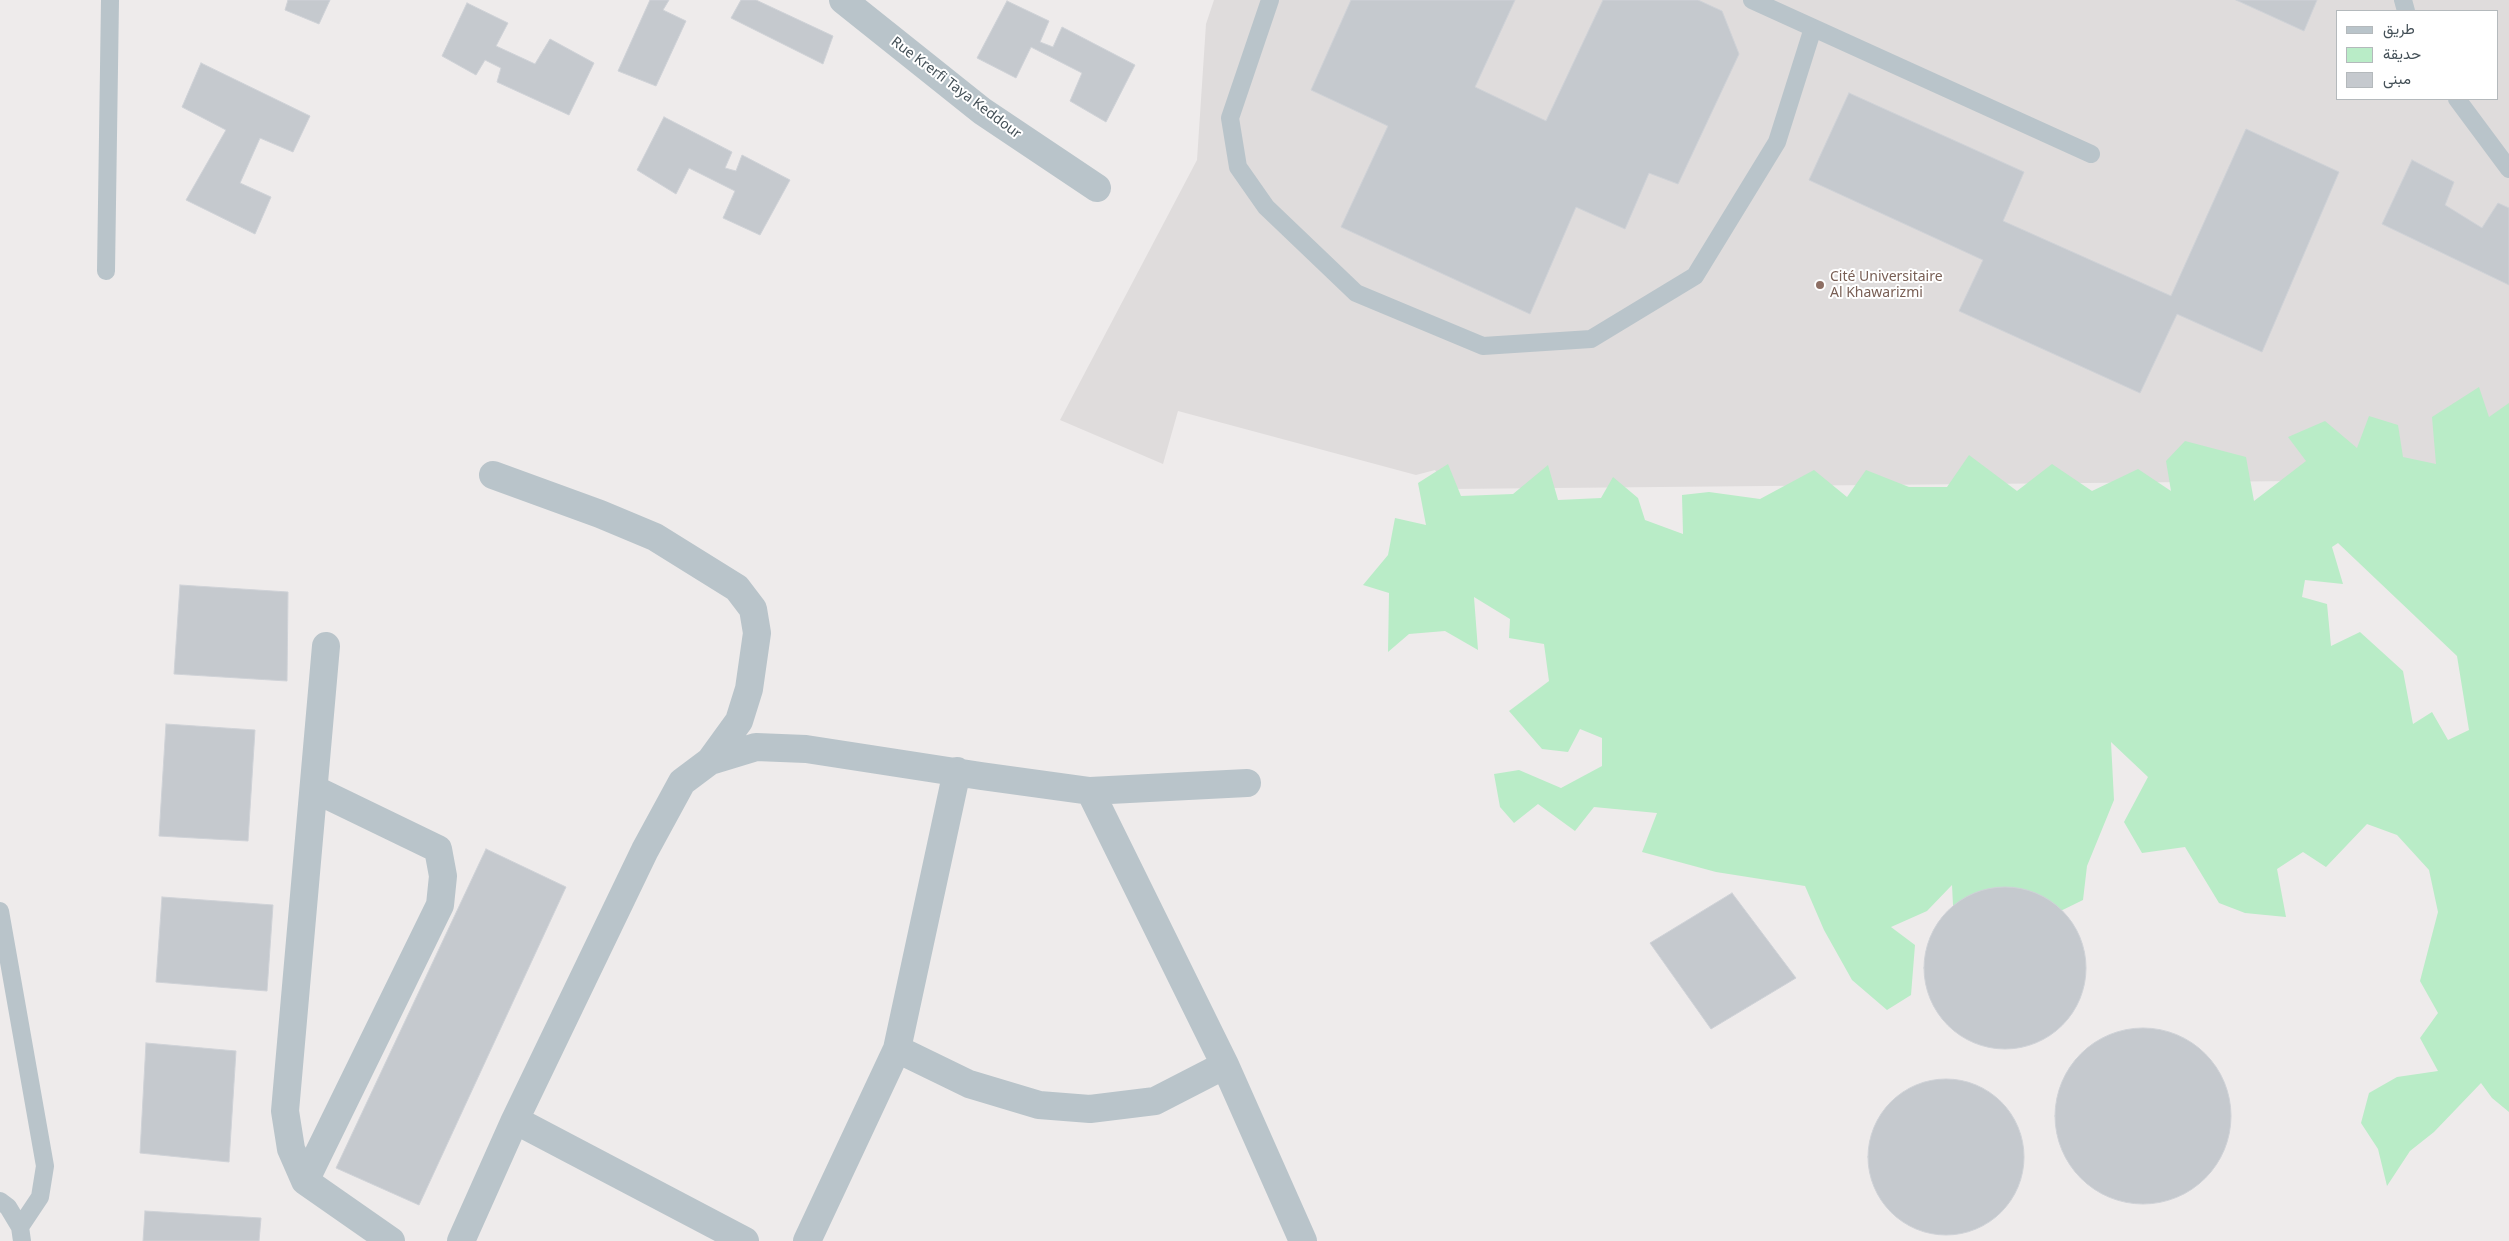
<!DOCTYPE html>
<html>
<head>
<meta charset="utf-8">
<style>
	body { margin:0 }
	#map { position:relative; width:2509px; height:1241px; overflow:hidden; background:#eeebeb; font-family:"Noto Sans",Vazirmatn,sans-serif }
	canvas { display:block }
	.legend { position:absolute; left:2336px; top:10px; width:162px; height:90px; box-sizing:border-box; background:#fff; border:1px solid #b4b9bc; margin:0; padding:6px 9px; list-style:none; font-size:15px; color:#445057 }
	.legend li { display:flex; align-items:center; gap:10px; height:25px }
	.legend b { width:25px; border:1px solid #b4b9bc }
</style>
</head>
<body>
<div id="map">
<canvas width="2509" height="1241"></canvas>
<ul class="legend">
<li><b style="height:6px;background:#b9c4ca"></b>طريق</li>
<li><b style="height:14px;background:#b9ecc7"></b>حديقة</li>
<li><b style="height:14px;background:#c5c9ce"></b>مبنى</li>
</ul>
</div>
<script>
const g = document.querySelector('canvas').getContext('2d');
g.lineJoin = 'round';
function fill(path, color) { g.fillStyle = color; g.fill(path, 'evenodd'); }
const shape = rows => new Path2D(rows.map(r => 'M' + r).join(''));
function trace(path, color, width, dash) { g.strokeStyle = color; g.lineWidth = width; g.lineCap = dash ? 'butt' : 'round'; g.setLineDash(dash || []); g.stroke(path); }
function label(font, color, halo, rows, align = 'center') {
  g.font = font + ' "Noto Sans",sans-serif'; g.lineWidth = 4; g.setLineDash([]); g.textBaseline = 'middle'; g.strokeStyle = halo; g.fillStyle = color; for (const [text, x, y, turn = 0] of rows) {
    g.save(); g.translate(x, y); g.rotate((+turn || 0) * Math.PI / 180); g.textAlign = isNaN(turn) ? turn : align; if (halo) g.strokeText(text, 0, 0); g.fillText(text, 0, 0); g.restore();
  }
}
const education = shape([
	[1214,0,2509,0,2509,479,1448,489,1435,470,1416,475,1178,411,1163,464,1060,420,1197,160,1206,24],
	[2338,11,2498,11,2498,99,2338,99]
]);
const green = shape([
	[2479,387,2489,417,2509,403,2509,1112,2492,1098,2481,1083,2434,1132,2410,1151,2387,1186,2378,1149,2361,1123,2369,1093,2397,1077,2438,1071,2420,1038,2438,1013,2420,981,2438,912,2429,870,2397,835,2367,824,2326,867,2303,852,2277,869,2286,917,2245,913,2219,903,2185,847,2142,853,2124,822,2148,777,2111,742,2114,800,2087,866,2083,900,2036,923,1987,909,1954,925,1952,885,1927,911,1891,927,1915,945,1911,995,1887,1010,1852,980,1824,930,1805,886,1716,872,1642,852,1657,813,1594,807,1575,831,1538,804,1514,823,1500,807,1494,774,1519,770,1561,788,1602,766,1602,738,1580,729,1568,752,1542,749,1509,711,1549,681,1544,644,1509,638,1510,619,1474,597,1478,650,1445,631,1409,634,1388,652,1389,593,1363,585,1388,555,1395,518,1426,525,1418,483,1448,464,1461,496,1513,494,1548,465,1558,500,1601,498,1613,477,1638,498,1645,520,1683,534,1682,495,1709,492,1760,499,1814,470,1847,497,1866,470,1909,487,1947,487,1969,455,2017,491,2052,464,2092,491,2138,469,2171,491,2166,461,2185,441,2246,457,2254,501,2306,461,2288,437,2325,421,2357,448,2369,416,2398,425,2403,457,2436,464,2432,417],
	[2338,543,2457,656,2469,730,2448,740,2432,712,2413,724,2403,671,2360,632,2331,646,2327,604,2302,597,2305,580,2343,584,2332,547]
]);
const building = shape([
	[288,0,330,0,319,24,285,10,288,0],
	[650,0,669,0,663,10,686,21,656,86,618,71,650,0],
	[741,0,756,0,833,36,823,64,731,18,741,0],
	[1351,0,1515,0,1475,87,1546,121,1603,0,1698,0,1722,11,1739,54,1678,184,1649,173,1625,229,1576,207,1530,314,1341,227,1388,126,1311,90,1351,0],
	[2236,0,2317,0,2304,31,2236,0],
	[1007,1,1049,21,1040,42,1053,47,1062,27,1135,65,1106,122,1070,101,1082,73,1031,47,1016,78,977,58,1007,1],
	[467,3,508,23,496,46,535,64,550,39,594,63,569,115,497,82,501,68,485,60,476,75,442,56,467,3],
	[201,63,310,116,293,152,260,138,240,183,271,197,255,234,186,200,226,130,182,107,201,63],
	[1849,93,2024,172,2003,221,2171,296,2246,129,2339,172,2262,352,2177,314,2140,393,1959,311,1983,260,1809,180,1849,93],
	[664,117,732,152,725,168,736,171,742,155,790,180,760,235,723,218,735,191,689,168,676,194,637,170,664,117],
	[2412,160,2454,182,2445,205,2482,228,2498,203,2509,208,2509,285,2382,224,2412,160],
	[180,585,288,592,287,681,174,674,180,585],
	[166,724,255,730,248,841,159,836,166,724],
	[486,849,566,887,419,1205,336,1168,486,849],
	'1924 968a81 81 0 1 1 162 0a81 81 0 1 1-162 0Z',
	[1732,893,1796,978,1711,1029,1650,943,1732,893],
	[162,897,273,905,267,991,156,982,162,897],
	'2055 1116a88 88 0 1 1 176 0a88 88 0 1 1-176 0Z',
	[146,1043,236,1051,229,1162,140,1153,146,1043],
	'1868 1157a78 78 0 1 1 156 0a78 78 0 1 1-156 0Z',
	[145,1211,261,1218,259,1241,143,1241,145,1211]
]);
const service = shape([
	[1270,0,1230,118,1238,167,1266,207,1356,293,1483,346,1591,339,1695,276,1777,142,1813,28],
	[1752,0,2091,154],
	[2403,0,2406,11],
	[2457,99,2509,169],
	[106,271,110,0],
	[0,911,45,1166,40,1197,20,1227],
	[0,1201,8,1207,20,1227,22,1241]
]);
const minor = shape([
	[843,0,982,111,1097,188],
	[493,475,600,514,655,537,737,588,753,609,757,633,749,689,739,721,710,761],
	[326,646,285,1111,291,1149,305,1181,391,1241],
	[1090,791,1225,1065,1303,1241],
	[897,1049,969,1084,1039,1105,1090,1109,1155,1101,1225,1065],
	[515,1120,745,1241],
	[305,1181,440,905,443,876,438,849,314,789],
	[461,1241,515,1120,645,850,682,782,710,761,756,747,806,749,981,776,1090,791,1247,783],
	[807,1241,897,1049,957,771]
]);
const markers = [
	[1820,285,5,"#8d6e63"]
];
const streetNames = [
	["Rue Krerfi Taya Keddour",956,88,37]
];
const educationNames = [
	["Cité Universitaire",1830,277],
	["Al Khawarizmi",1830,293]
];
fill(education, '#dfdcdc');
fill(green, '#b9ecc7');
fill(building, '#c5c9ce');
trace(building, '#cfd2d7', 1);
trace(service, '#b9c4ca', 18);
trace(minor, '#b9c4ca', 28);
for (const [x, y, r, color] of markers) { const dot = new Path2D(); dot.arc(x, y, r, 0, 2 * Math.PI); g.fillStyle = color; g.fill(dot); trace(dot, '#fff', 2); }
label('14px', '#445057', '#fff', streetNames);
label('14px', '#785e54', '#fff', educationNames, 'left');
</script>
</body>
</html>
